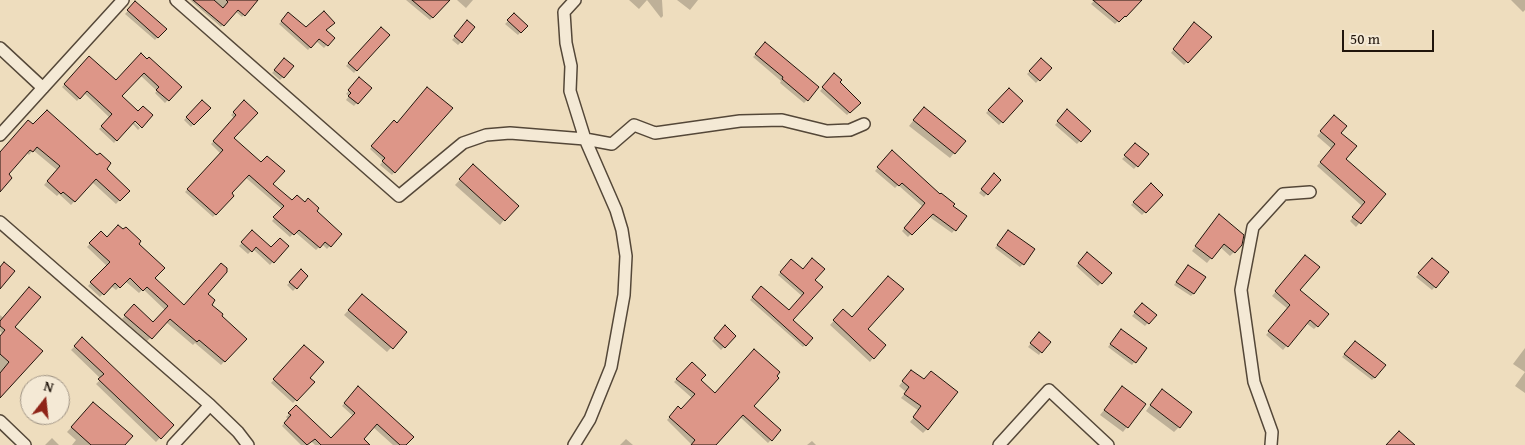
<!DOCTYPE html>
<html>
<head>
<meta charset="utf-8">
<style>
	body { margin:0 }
	#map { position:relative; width:1525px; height:445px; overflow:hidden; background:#eeddbe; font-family:"Gentium Book Plus",serif }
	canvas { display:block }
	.north { position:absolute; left:20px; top:375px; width:50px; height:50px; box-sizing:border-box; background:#f4e9d5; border:1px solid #a09485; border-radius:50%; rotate:16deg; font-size:14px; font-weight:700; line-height:20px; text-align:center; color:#21150c }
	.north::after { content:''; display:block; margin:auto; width:18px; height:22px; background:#8f2418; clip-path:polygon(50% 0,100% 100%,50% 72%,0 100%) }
	.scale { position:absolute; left:1342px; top:30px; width:92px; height:22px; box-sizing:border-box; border:2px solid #21150c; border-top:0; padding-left:6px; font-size:15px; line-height:18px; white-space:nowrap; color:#21150c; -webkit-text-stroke:4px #f4e9d5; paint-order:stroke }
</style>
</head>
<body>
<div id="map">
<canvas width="1525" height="445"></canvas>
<div class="north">N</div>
<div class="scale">50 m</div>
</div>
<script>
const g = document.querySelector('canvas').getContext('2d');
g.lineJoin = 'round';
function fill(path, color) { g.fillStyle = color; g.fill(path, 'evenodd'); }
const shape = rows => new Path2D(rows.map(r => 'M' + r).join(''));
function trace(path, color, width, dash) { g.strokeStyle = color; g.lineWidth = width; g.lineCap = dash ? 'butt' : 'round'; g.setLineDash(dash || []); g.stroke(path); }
const shadow = shape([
	[190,0,256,0,242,17,235,11,221,27],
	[406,0,449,0,430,20],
	[457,0,473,0,466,8],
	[629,0,662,0,663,16,661,18,647,0,639,9],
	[677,0,698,0,690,10],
	[1095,0,1135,0,1138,2,1123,19,1121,18,1115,24,1091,4],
	[1511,0,1525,0,1525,10,1523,12],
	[136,2,165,29,155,40,125,14],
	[288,14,306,29,325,31,333,38,324,48,316,41,308,50,279,24],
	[514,15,526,26,518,35,505,24],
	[465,25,461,42,458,45,452,40],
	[1191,27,1210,37,1184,65,1171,53],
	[381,28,388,35,354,73,346,66],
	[763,47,807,100,804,103,780,83,781,81,753,57],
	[141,55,180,87,165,103,155,93,157,91,140,75,120,97,131,116,130,118,140,128,138,130,132,123,114,143,99,129,110,118,84,93,77,101,62,87,89,58,116,82],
	[284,60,283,77,280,80,272,73],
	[1041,60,1050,68,1036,83,1027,74],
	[831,78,838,82,859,103,847,115,820,91],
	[356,82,370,88,354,106,346,100,349,96,346,94],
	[1009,89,1022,101,999,125,986,113],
	[202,101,209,108,191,127,184,120],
	[244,102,232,138,271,184,292,202,315,211,341,234,327,249,322,244,316,250,295,232,290,237,272,221,282,209,245,177,230,193,232,196,213,217,185,192,221,154,211,144,235,119,231,115],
	[451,108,392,175,380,165,383,161,370,149,394,122,397,124],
	[1067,111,1089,131,1077,144,1055,125],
	[919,113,964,141,950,158,909,126],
	[1331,120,1340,133,1344,159,1385,194,1356,227,1350,221,1362,206,1317,166,1332,149,1317,136],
	[25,125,105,169,128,191,116,204,92,182,71,205,59,194,57,196,44,185,57,170,33,150,29,155,26,152,7,174,0,189,0,154],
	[1136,145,1147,154,1134,169,1122,159],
	[892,152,951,206,965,217,952,233,928,216,908,237,902,231,923,207,898,185,895,188,875,171],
	[468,171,504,220,500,225,455,185],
	[994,175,999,180,984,197,979,193],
	[1151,185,1162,195,1142,215,1131,205],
	[1215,220,1234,252,1230,256,1220,247,1207,263,1192,251],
	[1008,231,1023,264,1020,267,995,248],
	[101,232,107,239,137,244,153,278,184,306,207,295,210,305,220,316,245,339,221,365,195,343,193,345,166,322,147,341,122,319,134,306,153,323,165,310,143,289,139,293,125,281,116,290,111,286,100,297,88,286,107,266,87,247],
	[252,232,271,248,287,246,270,265,253,249,248,254,239,246],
	[1084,257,1110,273,1098,286,1076,266],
	[1302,260,1299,290,1317,326,1314,329,1306,323,1283,350,1266,335,1288,309,1272,296],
	[791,261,813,281,792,320,812,338,803,347,750,300,761,287,789,312,802,296,778,275],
	[1429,262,1448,273,1432,290,1416,277],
	[1185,269,1194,293,1191,296,1174,285],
	[301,271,307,276,293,291,287,285],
	[358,300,405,333,387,352,344,315],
	[1142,305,1155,315,1145,326,1132,316],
	[0,315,41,351,0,398,0,337,3,334,0,331],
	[839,315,867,330,873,358,870,362,830,325],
	[725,327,735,336,721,350,712,341],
	[1119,333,1145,348,1132,365,1108,347],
	[1036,337,1041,352,1039,355,1028,347],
	[82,339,172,425,156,442,96,384,101,379,71,350],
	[1352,345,1375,377,1372,380,1342,357],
	[304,347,309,379,313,382,293,403,271,383],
	[1525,348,1525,393,1515,386,1525,372,1513,364],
	[692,364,700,380,715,394,752,406,780,430,768,443,740,417,714,445,692,445,667,420,678,408,681,411,692,398,674,382],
	[908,375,923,381,927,429,923,433,910,422,919,411,901,398,906,392,899,386],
	[1122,388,1127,427,1123,432,1100,415],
	[355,391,404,445,393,445,373,427,362,439,368,445,315,445,311,441,307,445,301,445,282,426,288,419,286,417,296,407,332,439,353,416,342,406],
	[1157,396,1179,427,1174,432,1146,411],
	[89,408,123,445,72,445,76,440,67,432],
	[52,438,59,445,45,445],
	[626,439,633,445,620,445],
	[812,441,816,445,807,445]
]);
const building = shape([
	[193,0,214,0,223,8,228,2,226,0,258,0,245,16,238,10,224,26,193,0],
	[412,0,450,0,433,18,412,0],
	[1093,0,1142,0,1126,17,1125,16,1119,22,1093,0],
	[135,1,167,29,158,38,127,10,135,1],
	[324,11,335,23,326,30,335,38,328,46,319,39,311,48,281,21,288,12,306,27,324,11],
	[514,13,528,26,521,33,507,20,514,13],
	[467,20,475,27,462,43,454,36,467,20],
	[1194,22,1212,37,1188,63,1173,49,1194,22],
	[381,27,390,35,357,71,348,63,381,27],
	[765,42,819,87,808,101,782,79,783,77,755,54,765,42],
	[141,53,147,59,149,57,182,87,169,101,156,90,159,87,144,73,122,96,138,111,143,106,153,115,142,128,135,121,117,141,101,126,112,114,87,91,80,99,64,84,89,56,116,80,141,53],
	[284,58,294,66,284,78,274,70,284,58],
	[1041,58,1052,68,1040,81,1029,71,1041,58],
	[834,73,842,80,840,82,861,103,850,113,822,87,834,73],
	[359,77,372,88,358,104,348,96,351,93,348,90,359,77],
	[427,87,453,108,395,173,382,161,385,158,371,146,394,120,397,123,427,87],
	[1009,88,1023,101,1003,123,988,110,1009,88],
	[202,100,211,108,194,125,186,117,202,100],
	[244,100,258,113,234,138,261,162,267,156,285,171,273,184,292,200,297,195,305,202,308,198,319,208,317,211,342,234,331,247,325,242,320,248,299,230,294,235,273,217,284,206,249,175,232,193,234,196,216,215,187,189,223,150,213,141,236,115,233,112,244,100],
	[924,107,966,141,955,154,913,120,924,107],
	[1067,109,1091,131,1081,142,1057,121,1067,109],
	[47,110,97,155,100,153,111,163,107,169,130,191,120,201,96,179,75,202,63,192,61,194,47,181,60,166,37,147,33,152,30,150,9,174,12,178,0,192,0,152,28,120,33,124,47,110],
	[1334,115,1347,126,1341,133,1357,146,1346,159,1386,194,1361,224,1352,217,1365,202,1320,162,1335,144,1320,131,1334,115],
	[1135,143,1149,154,1138,167,1124,155,1135,143],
	[892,150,940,194,941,193,955,204,953,206,967,216,956,231,933,214,912,235,904,228,925,203,902,183,899,186,877,167,892,150],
	[473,164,519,206,505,221,459,179,473,164],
	[994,173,1001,180,988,195,981,189,994,173],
	[1151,183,1163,195,1146,213,1133,202,1151,183],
	[1219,214,1244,235,1242,245,1235,253,1224,244,1212,259,1195,246,1219,214],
	[118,225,123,229,126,227,141,241,139,244,165,268,155,278,184,305,221,263,227,268,227,272,208,294,215,300,212,305,223,314,222,316,247,339,225,362,199,340,197,342,170,319,152,339,124,315,134,304,153,322,168,306,147,287,143,291,130,278,120,288,115,283,104,295,90,282,110,262,89,243,101,231,107,237,118,225],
	[252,230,271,247,280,238,289,246,274,263,256,247,252,252,241,242,252,230],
	[1008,230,1035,249,1024,265,997,245,1008,230],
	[1087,252,1112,273,1102,284,1078,263,1087,252],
	[1305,255,1320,267,1300,290,1329,314,1318,327,1310,320,1288,347,1268,331,1290,305,1275,291,1305,255],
	[812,258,825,269,815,280,823,287,793,320,813,338,806,346,752,297,761,286,789,310,804,293,780,272,791,259,803,269,812,258],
	[1432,258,1449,272,1436,288,1418,273,1432,258],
	[4,262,15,271,0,289,0,267,4,262],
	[1188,265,1206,277,1194,294,1176,282,1188,265],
	[301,269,308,276,297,289,289,282,301,269],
	[888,276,904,289,868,329,886,345,874,359,833,320,843,309,852,317,888,276],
	[29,287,41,297,15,327,43,351,0,398,0,373,9,362,0,354,0,336,5,330,0,326,0,321,29,287],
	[362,294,407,332,393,349,348,310,362,294],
	[1142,303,1157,315,1149,324,1134,312,1142,303],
	[725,325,736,336,725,348,714,338,725,325],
	[1121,329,1147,348,1136,363,1110,344,1121,329],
	[1039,332,1051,342,1042,353,1030,343,1039,332],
	[82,337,174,425,161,439,98,379,104,374,74,346,82,337],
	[1355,341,1386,365,1375,378,1344,354,1355,341],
	[304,345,324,362,310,378,315,382,297,401,273,379,304,345],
	[754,349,780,372,777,376,779,378,754,406,781,430,772,441,743,415,716,445,691,445,695,440,669,417,678,406,681,409,695,394,676,379,692,362,706,375,701,380,715,393,754,349],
	[911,370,924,379,931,371,958,392,928,430,913,417,921,406,904,394,909,387,902,381,911,370],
	[358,386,414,437,406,445,400,445,377,424,364,439,370,445,321,445,315,439,307,445,284,423,291,415,288,413,296,405,331,438,355,413,344,403,358,386],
	[1122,386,1146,404,1128,428,1104,410,1122,386],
	[1162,389,1192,412,1180,428,1150,405,1162,389],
	[93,402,133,436,125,445,91,445,71,427,93,402],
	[1399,431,1415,445,1386,445,1399,431]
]);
const street = shape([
	[176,0,399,196,463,143,486,135,510,133,585,139,612,144,634,125,655,133,740,121,782,120,827,131,850,130,864,124],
	[0,48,43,88],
	[0,135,123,0],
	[0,222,210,405,238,432,248,445],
	[0,421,25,445],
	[173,445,210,405],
	[574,445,590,419,611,367,624,295,626,256,622,230,616,210,585,139,570,91,571,66,566,43,564,12,575,0],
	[999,445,1049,390,1108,445],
	[1271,445,1272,432,1254,382,1241,290,1253,227,1283,194,1310,192]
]);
fill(shadow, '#0003');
fill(building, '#dd9688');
trace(building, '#21150c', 1);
trace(street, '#544738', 14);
trace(street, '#f4e9d5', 11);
</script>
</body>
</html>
